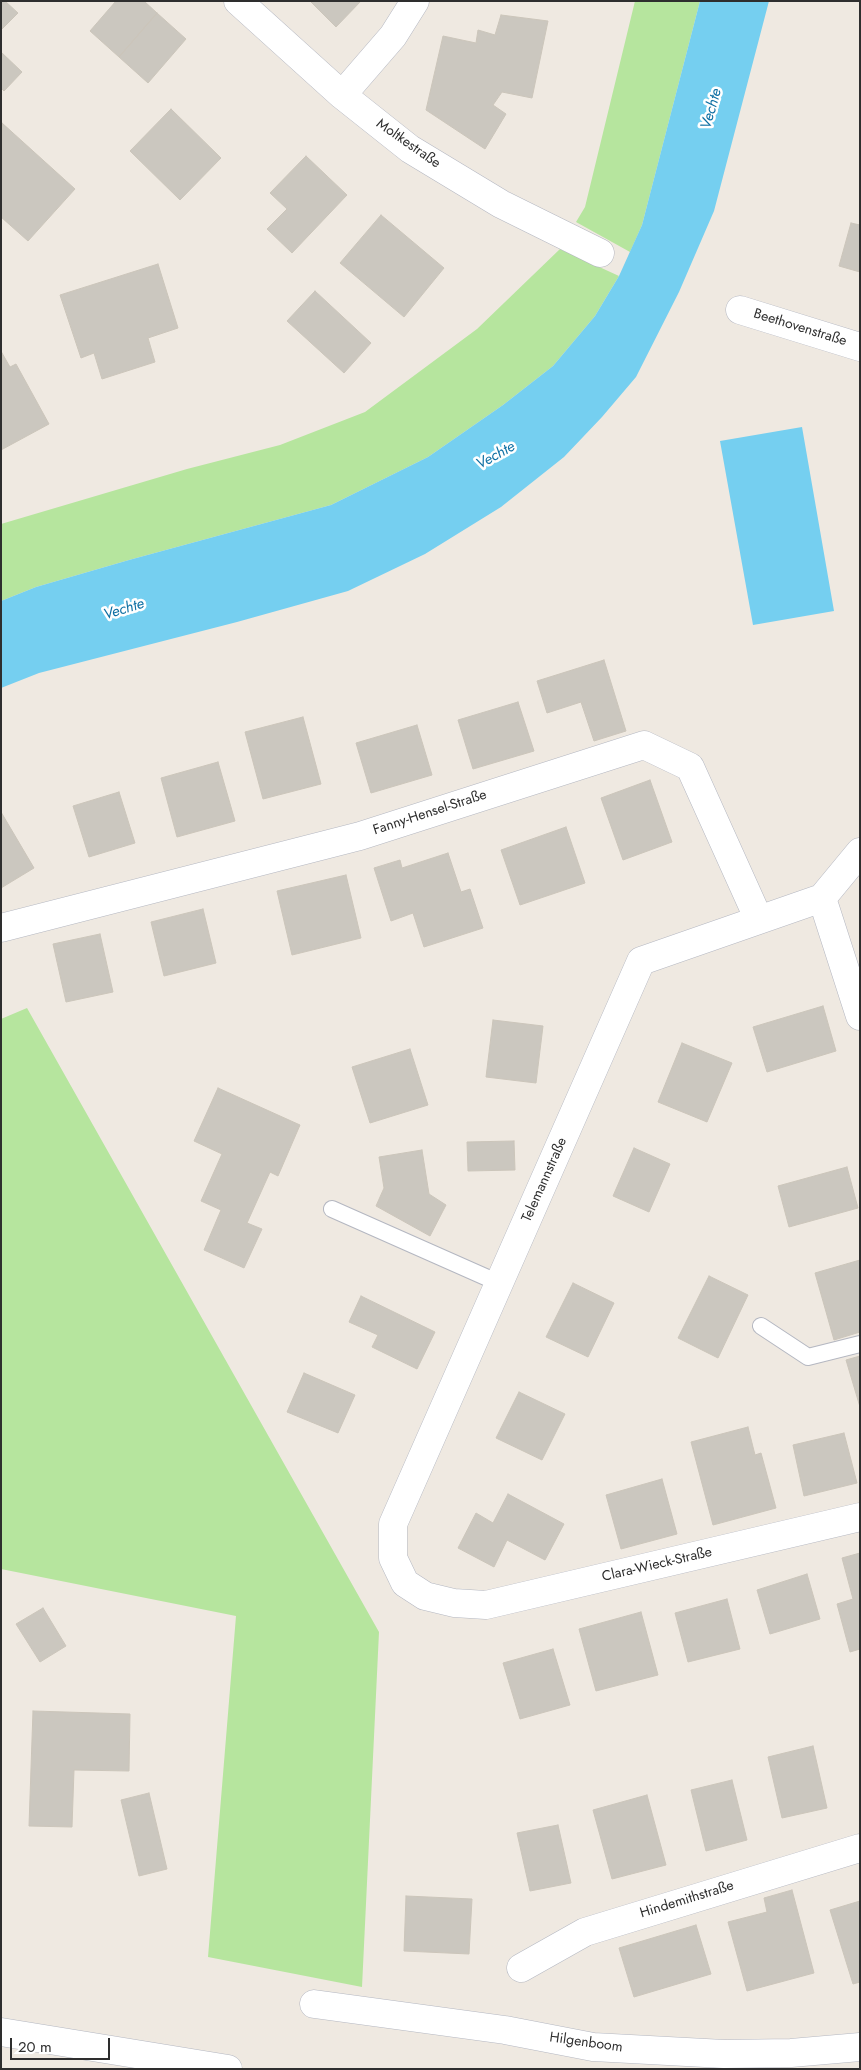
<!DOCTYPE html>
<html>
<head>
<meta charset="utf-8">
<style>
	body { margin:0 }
	#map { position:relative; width:861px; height:2070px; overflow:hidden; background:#efe9e1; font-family:Jost,sans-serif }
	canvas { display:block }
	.frame { position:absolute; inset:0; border:2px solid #2e2e2e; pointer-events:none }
	.scale { position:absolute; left:10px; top:2038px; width:100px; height:22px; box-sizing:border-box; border:2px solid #2e2e2e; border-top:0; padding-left:6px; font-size:15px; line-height:18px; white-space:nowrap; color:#2e2e2e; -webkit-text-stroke:4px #fff; paint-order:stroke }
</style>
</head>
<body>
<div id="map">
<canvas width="861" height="2070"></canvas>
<div class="frame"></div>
<div class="scale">20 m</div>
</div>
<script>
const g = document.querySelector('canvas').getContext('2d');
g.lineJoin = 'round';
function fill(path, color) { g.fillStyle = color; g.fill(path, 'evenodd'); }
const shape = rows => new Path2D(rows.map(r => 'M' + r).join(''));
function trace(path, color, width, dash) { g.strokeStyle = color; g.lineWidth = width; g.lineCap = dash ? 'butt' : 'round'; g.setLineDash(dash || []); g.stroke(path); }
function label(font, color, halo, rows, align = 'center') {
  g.font = font + ' Jost,sans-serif'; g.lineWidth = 5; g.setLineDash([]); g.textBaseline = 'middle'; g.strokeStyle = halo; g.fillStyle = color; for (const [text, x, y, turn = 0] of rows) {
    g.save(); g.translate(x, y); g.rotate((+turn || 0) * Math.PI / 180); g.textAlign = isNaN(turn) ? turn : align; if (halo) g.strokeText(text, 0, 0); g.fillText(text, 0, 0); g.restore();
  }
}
const green = shape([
	[635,1,700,1,642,225,630,252,576,222,585,207],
	[560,249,619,276,595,316,553,366,503,405,428,457,331,505,129,560,36,587,1,601,1,524,187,469,280,445,365,412,477,329],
	[27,1008,379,1632,362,1987,208,1957,236,1616,1,1569,1,1019]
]);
const water = shape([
	[700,1,769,1,714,211,679,292,636,377,602,417,564,457,501,507,425,554,348,591,237,622,39,673,1,688,1,601,36,587,129,560,331,505,428,457,503,405,553,366,595,316,619,276,642,225],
	[802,427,834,611,753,625,720,441]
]);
const building = shape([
	[1,1,5,1,18,13,1,30,1,1],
	[116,1,144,1,157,13,119,57,90,31,116,1],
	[310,1,361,1,336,27,310,1],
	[157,13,186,39,148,83,119,57,157,13],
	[501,15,548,21,532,98,502,92,493,105,506,114,485,149,426,110,443,36,476,43,478,30,495,35,501,15],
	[1,52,22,72,4,91,1,88,1,52],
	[171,109,221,158,180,200,130,151,171,109],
	[2,123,75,189,28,241,1,217,2,123],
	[306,156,347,195,292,253,267,229,287,209,270,193,306,156],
	[381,215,444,268,404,317,340,263,381,215],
	[851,223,860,225,860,272,839,266,851,223],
	[158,264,178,328,148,338,155,362,102,379,94,353,81,358,60,295,158,264],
	[315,291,371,343,344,373,287,321,315,291],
	[2,353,10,367,16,364,49,424,1,450,2,353],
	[604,660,626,731,594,741,581,702,547,713,537,681,604,660],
	[518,702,534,751,473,769,458,720,518,702],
	[303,717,321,784,263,799,245,732,303,717],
	[417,725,432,775,371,793,356,743,417,725],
	[218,762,235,821,177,837,161,778,218,762],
	[650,780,672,842,623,860,601,798,650,780],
	[119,792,135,843,89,857,73,806,119,792],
	[1,812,34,868,1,888,1,812],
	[566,827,585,883,520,905,501,850,566,827],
	[448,853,461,892,470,889,483,928,424,947,413,913,391,921,374,868,400,860,402,868,448,853],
	[346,875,361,938,292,955,277,891,346,875],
	[203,909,216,963,164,976,151,922,203,909],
	[100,934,113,992,66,1002,53,944,100,934],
	[823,1006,836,1051,767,1072,753,1027,823,1006],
	[493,1020,543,1026,536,1083,486,1077,493,1020],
	[682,1043,732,1063,707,1122,658,1102,682,1043],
	[410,1049,428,1105,370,1123,352,1067,410,1049],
	[218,1088,300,1125,278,1176,270,1172,247,1223,262,1229,244,1268,204,1250,221,1210,201,1201,222,1154,194,1141,218,1088],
	[514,1141,515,1170,468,1171,467,1142,514,1141],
	[634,1148,670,1164,649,1212,613,1196,634,1148],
	[422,1150,429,1194,446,1205,430,1236,376,1206,384,1188,379,1157,422,1150],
	[847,1167,858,1208,789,1227,778,1186,847,1167],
	[860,1260,860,1332,834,1340,815,1273,860,1260],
	[709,1276,748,1295,718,1358,678,1338,709,1276],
	[573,1283,614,1303,588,1357,546,1337,573,1283],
	[361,1296,435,1332,417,1369,372,1347,378,1335,349,1322,361,1296],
	[860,1356,860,1407,846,1360,860,1356],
	[304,1373,355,1395,338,1433,287,1412,304,1373],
	[519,1392,565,1414,542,1460,496,1438,519,1392],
	[748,1427,755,1455,761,1453,776,1508,713,1525,691,1442,748,1427],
	[844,1433,857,1483,804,1496,793,1445,844,1433],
	[662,1479,677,1534,621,1549,606,1495,662,1479],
	[508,1494,564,1524,545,1560,507,1540,494,1567,458,1548,476,1513,493,1523,508,1494],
	[860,1553,860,1649,850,1652,837,1604,853,1599,842,1558,860,1553],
	[807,1574,820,1619,770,1634,757,1590,807,1574],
	[727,1599,740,1649,688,1662,675,1613,727,1599],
	[43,1608,66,1646,40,1662,16,1624,43,1608],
	[641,1612,658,1675,596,1691,579,1629,641,1612],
	[553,1649,570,1705,520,1719,503,1663,553,1649],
	[33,1711,130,1714,129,1771,74,1770,72,1827,29,1826,33,1711],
	[813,1746,827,1808,782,1818,768,1757,813,1746],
	[732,1780,747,1840,706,1851,691,1790,732,1780],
	[149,1793,167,1869,139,1876,121,1800,149,1793],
	[647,1795,666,1865,612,1879,593,1810,647,1795],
	[558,1825,571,1883,530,1891,517,1833,558,1825],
	[792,1890,814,1973,747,1991,728,1922,767,1912,764,1898,792,1890],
	[406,1896,472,1899,469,1954,404,1951,406,1896],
	[860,1901,860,1982,853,1984,830,1910,860,1901],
	[696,1925,711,1974,634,1997,619,1948,696,1925]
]);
const lane = shape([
	[332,1209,499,1283],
	[761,1326,808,1357,860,1344]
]);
const street = shape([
	[238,1,342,95,410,149,501,204,600,253],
	[342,95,393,36,415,1],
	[740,310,860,347],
	[860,852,822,898,641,961,393,1524,393,1558,405,1583,425,1596,454,1603,486,1605,860,1517],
	[822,898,860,1016],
	[1,928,360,836,644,745,690,767,759,920],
	[521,1968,585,1932,860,1848],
	[314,2004,505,2030,593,2047,724,2054,791,2053,860,2047]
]);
const secondary = shape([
	[1,2032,228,2069]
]);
const streetNames = [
	["Moltkestraße",408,144,35],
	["Beethovenstraße",800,328,17],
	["Fanny-Hensel-Straße",430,813,-18],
	["Telemannstraße",545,1180,-66],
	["Clara-Wieck-Straße",657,1565,-13],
	["Hindemithstraße",687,1900,-17],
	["Hilgenboom",586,2043,8]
];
const waterNames = [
	["Vechte",712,109,-74],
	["Vechte",496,456,-29],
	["Vechte",124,610,-17]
];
fill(green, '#b6e59e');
fill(water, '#75cff0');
fill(building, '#cbc7bf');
trace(building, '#cbc5ba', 1);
trace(lane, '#b4b7c1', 18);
trace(street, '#b4b7c1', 29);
trace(secondary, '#b4b7c1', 29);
trace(lane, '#fff', 16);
trace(street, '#fff', 28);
trace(secondary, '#fff', 28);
label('14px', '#2e2e2e', '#fff', streetNames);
label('italic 15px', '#0d6fa3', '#fff', waterNames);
</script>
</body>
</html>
